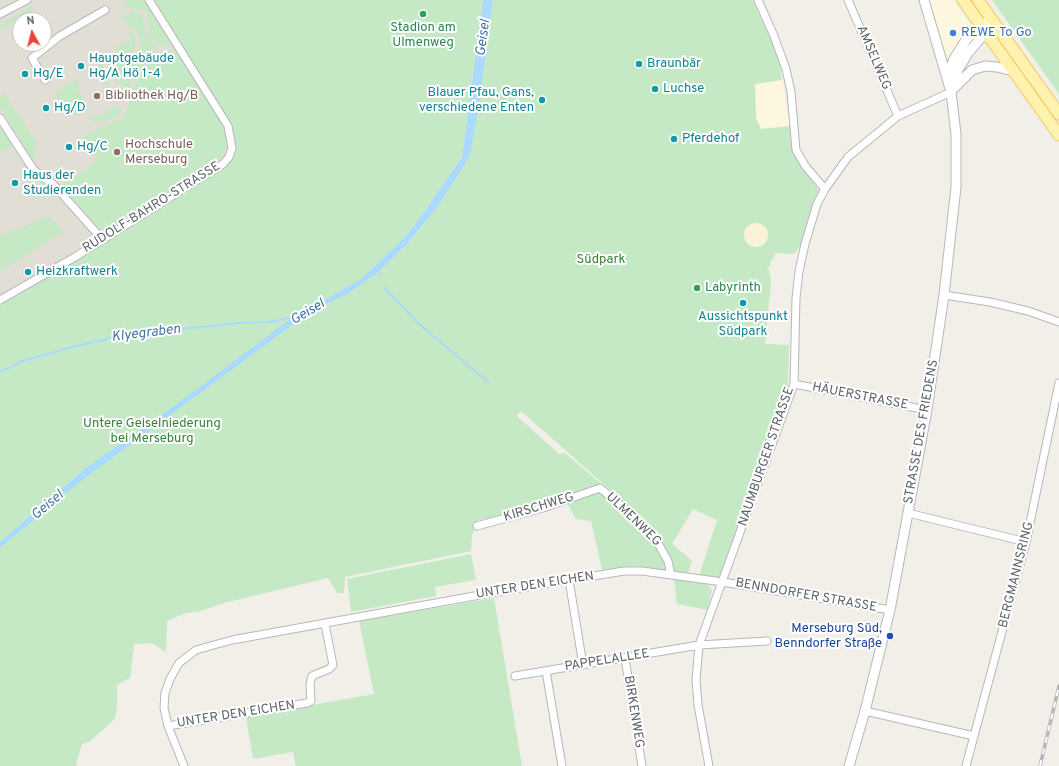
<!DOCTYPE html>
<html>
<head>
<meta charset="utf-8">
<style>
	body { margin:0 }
	#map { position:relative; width:1059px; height:766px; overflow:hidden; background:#f1efe8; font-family:Overpass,sans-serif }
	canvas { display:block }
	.north { position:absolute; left:12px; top:12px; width:40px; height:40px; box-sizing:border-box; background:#fff; border:1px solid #bfc1c3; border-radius:50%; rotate:353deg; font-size:11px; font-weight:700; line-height:16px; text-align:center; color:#5f6368 }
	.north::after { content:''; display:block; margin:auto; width:14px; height:18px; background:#ea4335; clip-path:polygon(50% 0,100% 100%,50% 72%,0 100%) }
</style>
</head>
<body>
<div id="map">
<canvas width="1059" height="766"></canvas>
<div class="north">N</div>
</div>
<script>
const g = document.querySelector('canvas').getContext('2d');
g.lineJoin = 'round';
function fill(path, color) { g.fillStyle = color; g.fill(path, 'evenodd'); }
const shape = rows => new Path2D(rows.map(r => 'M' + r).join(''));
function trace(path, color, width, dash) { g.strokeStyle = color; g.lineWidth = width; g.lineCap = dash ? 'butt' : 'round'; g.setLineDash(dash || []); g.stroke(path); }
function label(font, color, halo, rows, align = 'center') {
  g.font = font + ' Overpass,sans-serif'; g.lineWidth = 4; g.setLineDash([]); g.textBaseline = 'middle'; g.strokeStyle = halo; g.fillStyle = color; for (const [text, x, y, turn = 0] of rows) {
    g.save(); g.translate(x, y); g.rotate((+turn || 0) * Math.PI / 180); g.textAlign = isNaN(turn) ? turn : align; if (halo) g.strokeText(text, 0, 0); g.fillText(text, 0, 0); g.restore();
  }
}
const commercial = shape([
	[928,0,953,0,972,28,947,63],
	[782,80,790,126,761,129,756,118,755,83]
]);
const education = shape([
	[0,0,152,0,231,126,235,147,233,157,93,249,24,292,0,304],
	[20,20,44,20,44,44,20,44]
]);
const green = shape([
	[123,0,144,0,170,41,168,45,164,47,161,46,149,36,147,12,143,9,131,10],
	[152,0,483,0,462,157,420,218,404,238,370,271,373,276,408,243,422,227,466,163,480,98,493,0,753,0,779,57,782,80,755,84,756,118,761,129,790,126,793,148,797,158,820,192,812,207,801,245,794,254,776,253,770,263,770,267,767,267,770,273,771,283,765,344,789,345,788,385,722,572,719,577,715,579,699,576,717,520,693,509,672,544,692,561,688,573,633,566,602,570,591,521,576,519,568,505,560,501,516,516,479,520,472,535,471,551,345,577,344,593,337,593,328,578,224,603,201,611,186,613,167,621,166,652,152,643,134,644,130,678,117,685,117,706,115,719,89,742,82,744,76,764,78,766,0,766,0,304,24,292,93,249,233,157,235,147,231,126],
	[521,411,659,533,565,453,559,454,517,416],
	[992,0,1059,0,1059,94],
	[32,6,34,9,0,31,0,25],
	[132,12,136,12,143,18,147,37,160,50,158,52,154,47,143,55,146,62,134,76,128,89,122,88,118,78,137,52,140,44,137,33,129,26,123,17],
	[131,30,135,38,135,49,123,68,114,75,105,61,118,53,115,48,132,38,128,32],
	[172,50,176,51,194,81,223,119,220,123,227,137,225,152,217,162,200,173,104,230,100,230,62,185,93,165,96,157,82,137,123,118,127,110,133,88,139,76,147,67],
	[102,63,109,75,109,91,98,75,96,76,91,69],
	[76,79,80,86,77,88,89,108,75,115,69,109,62,106,55,93],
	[5,94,35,140,37,153,32,159,0,107,0,97],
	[118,105,122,110,118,115,102,122,93,122,90,116,93,114,96,119],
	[0,127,13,146,0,153],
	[50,216,63,232,0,271,0,236],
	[471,554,476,580,435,587,436,596,351,612,347,579],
	[674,578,707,584,710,587,712,591,707,610,677,604],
	[494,598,522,766,296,766,293,752,253,759,246,717,374,694,359,621]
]);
const sand = shape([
	'744 235a12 12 0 1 1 24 0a12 12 0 1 1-24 0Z'
]);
const water = shape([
	[483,0,493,0,480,98,471,150,466,163,435,210,408,243,376,274,347,294,319,307,303,317,81,481,0,548,0,542,86,468,185,398,289,320,361,279,404,238,420,218,462,157]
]);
const stream = shape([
	[378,269,380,276],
	[385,288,419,324,488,382],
	[0,372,23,361,76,346,128,334,242,323,268,322,295,317]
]);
const minor = shape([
	[758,0,774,36,786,69,791,92,796,150,806,167,825,189],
	[848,0,898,116],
	[0,14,27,0],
	[45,80,32,58,60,36,105,10],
	[0,118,33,169,41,176,53,184,102,239],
	[944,295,990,302,1028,311,1059,322],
	[0,300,75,257,223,164,229,157,232,148,228,126,149,0],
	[794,384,927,410],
	[908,513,1026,542],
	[477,526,543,508,600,488,632,515,659,545,668,561,671,575],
	[569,580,583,665],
	[625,658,642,766],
	[546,671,562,766],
	[515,676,699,645,767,641],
	[865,711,974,736],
	[168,726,307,703,311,701,310,684,312,676,329,669,333,665,325,624],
	[184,766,168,726,164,708,165,693,170,679,179,663,196,650,232,640,491,593,624,571,642,571,723,582,890,610],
	[709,766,698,705,696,680,699,645,794,384,796,298,799,271,805,244,817,204,825,189,848,157,898,116,951,92],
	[966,766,1026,542,1059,383]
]);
const tertiary = shape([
	[947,77,954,59,966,40,976,29,986,23],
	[953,89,972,70,985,66,997,67,1013,71],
	[951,92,958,70,968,53,986,32,995,25],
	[849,766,865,711,890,610,927,410,944,295,956,187,956,134,951,92,924,0]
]);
const primary = shape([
	[963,0,1059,135],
	[978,0,1059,114]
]);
const rail = shape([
	[1040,766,1059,686]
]);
const markers = [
	[423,14,4,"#2e9e5b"],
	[953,33,4,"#3f7fe0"],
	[639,64,4,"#0f9aa8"],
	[81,66,4,"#0f9aa8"],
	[25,74,4,"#0f9aa8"],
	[655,89,4,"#0f9aa8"],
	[97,96,4,"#8d6e63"],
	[542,100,4,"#0f9aa8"],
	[46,108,4,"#0f9aa8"],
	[674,139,4,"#0f9aa8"],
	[69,147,4,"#0f9aa8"],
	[117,152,4,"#8d6e63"],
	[15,183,4,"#0f9aa8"],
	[28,272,4,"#0f9aa8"],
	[697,288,4,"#2e9e5b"],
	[743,303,4,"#0f9aa8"],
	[890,636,4,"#1a4fb4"]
];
const leisureNames = [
	["Stadion am",423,28],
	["Ulmenweg",423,43],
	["Labyrinth",705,288,"left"]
];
const shopNames = [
	["REWE To Go",961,33]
];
const streetNames = [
	["AMSELWEG",873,58,67],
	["RUDOLF-BAHRO-STRASSE",152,208,-32],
	["HÄUERSTRASSE",860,397,11],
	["STRASSE DES FRIEDENS",922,432,-80],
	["NAUMBURGER STRASSE",767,457,-71],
	["KIRSCHWEG",539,508,-17],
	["ULMENWEG",633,520,44],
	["BERGMANNSRING",1017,575,-76],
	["UNTER DEN EICHEN",535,586,-9],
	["BENNDORFER STRASSE",806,596,10],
	["PAPPELALLEE",607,661,-9],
	["BIRKENWEG",633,712,81],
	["UNTER DEN EICHEN",236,715,-9]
];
const cultureNames = [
	["Hauptgebäude",89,59],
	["Hg/A Hö 1-4",89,74],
	["Braunbär",647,64],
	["Hg/E",33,74],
	["Luchse",663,89],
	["Blauer Pfau, Gans,",534,93,"right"],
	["verschiedene Enten",534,108,"right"],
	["Hg/D",54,108],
	["Pferdehof",682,139],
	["Hg/C",77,147],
	["Haus der",23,176],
	["Studierenden",23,191],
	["Heizkraftwerk",36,272],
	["Aussichtspunkt",743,317,"center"],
	["Südpark",743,332,"center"]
];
const educationNames = [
	["Bibliothek Hg/B",105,96],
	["Hochschule",125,145],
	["Merseburg",125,160]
];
const parkNames = [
	["Südpark",601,260],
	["Untere Geiselniederung",152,424],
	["bei Merseburg",152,439]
];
const transitNames = [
	["Merseburg Süd,",882,629],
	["Benndorfer Straße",882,644]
];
const waterNames = [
	["Geisel",484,38,-82],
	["Geisel",308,313,-31],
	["Klyegraben",146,334,-7],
	["Geisel",48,506,-40]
];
fill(commercial, '#fef7e0');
fill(education, '#e1ded6');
fill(green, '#c5e8c5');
fill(sand, '#fbf3d9');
fill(water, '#aadaff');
trace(stream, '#aadaff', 2);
trace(minor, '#b5b8bc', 9);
trace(tertiary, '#b5b8bc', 11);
trace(primary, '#f2c960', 13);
trace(minor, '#fff', 7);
trace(tertiary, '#fff', 9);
trace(primary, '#fff2af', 11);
trace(rail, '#b6b7b8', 3.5);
trace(rail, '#fff', 2, [6]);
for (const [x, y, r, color] of markers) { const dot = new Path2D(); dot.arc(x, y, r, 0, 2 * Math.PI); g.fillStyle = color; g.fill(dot); trace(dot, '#fff', 1.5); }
label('13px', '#27864d', '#fff', leisureNames);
label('13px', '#366cbe', '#fff', shopNames, 'left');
label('13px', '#5f6368', '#fff', streetNames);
label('13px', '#0d838f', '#fff', cultureNames, 'left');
label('13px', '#785e54', '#fff', educationNames, 'left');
label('13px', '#348238', '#fff', parkNames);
label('13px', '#164399', '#fff', transitNames, 'right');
label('italic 14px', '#4174aa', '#fff', waterNames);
</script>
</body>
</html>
